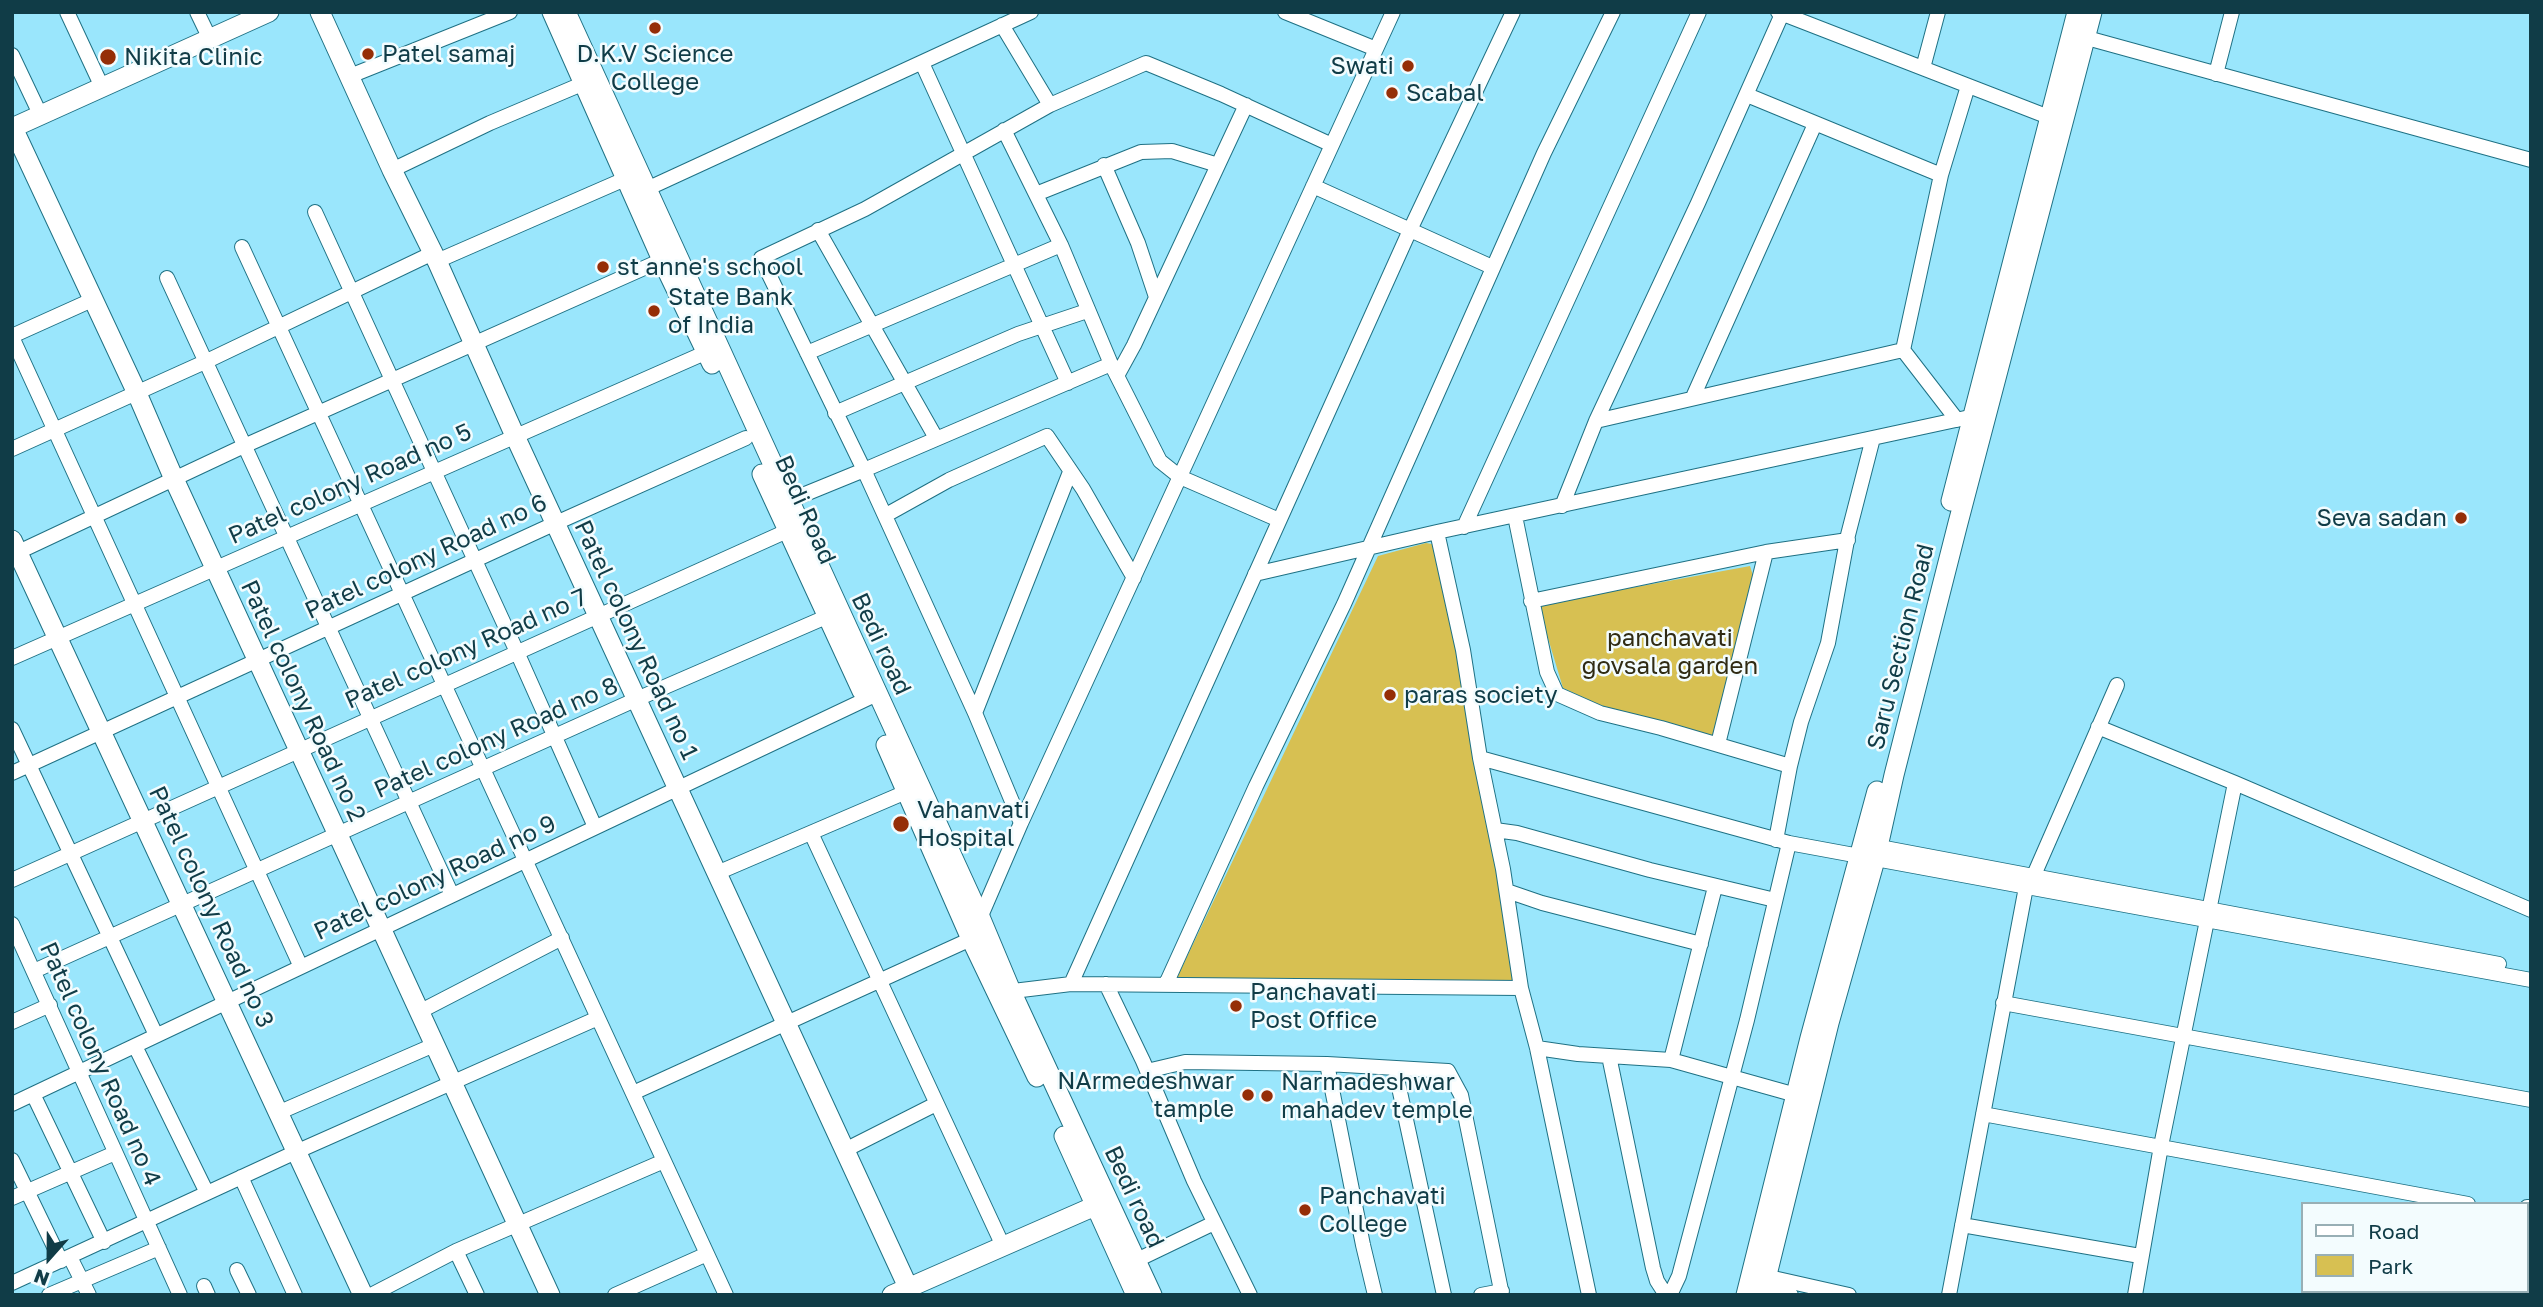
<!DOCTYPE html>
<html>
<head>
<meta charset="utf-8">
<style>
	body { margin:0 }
	#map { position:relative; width:2543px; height:1307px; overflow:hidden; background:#9ae6fc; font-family:"Golos Text",sans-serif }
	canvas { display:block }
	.frame { position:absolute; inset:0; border:14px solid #103c47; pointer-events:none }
	.legend { position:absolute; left:2301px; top:1202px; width:228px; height:91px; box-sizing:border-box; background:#f3fcfe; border:2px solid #98afb5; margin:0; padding:9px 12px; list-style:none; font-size:21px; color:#103c47 }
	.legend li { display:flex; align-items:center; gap:14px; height:35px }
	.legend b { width:35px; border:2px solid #98afb5 }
	.north { position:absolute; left:14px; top:1223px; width:70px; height:70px; -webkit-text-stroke:5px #f3fcfe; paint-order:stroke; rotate:201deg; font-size:19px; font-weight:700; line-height:28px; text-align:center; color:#103c47 }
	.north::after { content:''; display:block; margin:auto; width:24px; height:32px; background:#103c47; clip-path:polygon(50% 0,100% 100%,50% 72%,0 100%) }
</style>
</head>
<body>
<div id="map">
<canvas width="2543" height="1307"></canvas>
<div class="frame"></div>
<ul class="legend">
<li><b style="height:9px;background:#fff"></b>Road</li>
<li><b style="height:19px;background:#d7c052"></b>Park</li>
</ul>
<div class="north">N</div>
</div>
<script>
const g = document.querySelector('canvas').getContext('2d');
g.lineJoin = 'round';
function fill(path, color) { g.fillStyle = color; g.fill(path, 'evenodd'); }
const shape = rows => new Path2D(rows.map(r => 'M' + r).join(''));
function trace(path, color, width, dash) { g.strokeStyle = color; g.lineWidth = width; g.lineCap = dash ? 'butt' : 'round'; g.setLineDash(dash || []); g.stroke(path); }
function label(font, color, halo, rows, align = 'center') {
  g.font = font + ' "Golos Text",sans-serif'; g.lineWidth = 5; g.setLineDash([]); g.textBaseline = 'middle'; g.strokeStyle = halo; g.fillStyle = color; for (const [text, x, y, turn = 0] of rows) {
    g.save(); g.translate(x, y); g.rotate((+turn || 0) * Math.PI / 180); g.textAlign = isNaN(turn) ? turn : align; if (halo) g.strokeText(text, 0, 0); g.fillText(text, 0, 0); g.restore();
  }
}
const green = shape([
	[1426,543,1432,544,1438,551,1496,833,1516,985,1174,984,1378,556],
	[1750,566,1756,585,1714,737,1600,705,1563,688,1538,605]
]);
const street = shape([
	[67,12,102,87],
	[197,12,210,39],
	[1285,12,1376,49],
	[1778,12,2059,121],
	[1002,25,1050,105],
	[2087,38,2531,160],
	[12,55,40,114],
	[922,63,1068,383],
	[1923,68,1938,12],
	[2216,74,2232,12],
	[350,76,510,12],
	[1747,95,1941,175],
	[1004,130,1061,245,1111,364,1160,461,1180,477,1279,520],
	[1104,165,1138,243,1156,297],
	[392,170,490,123,582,84],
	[1313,186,1492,267],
	[638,193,1031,12],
	[1036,194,1141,152,1172,151,1218,165],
	[315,212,517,652,595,827],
	[818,230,936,438],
	[242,247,726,1295],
	[437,261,625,179],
	[167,278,452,895],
	[12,336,92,300],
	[12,337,301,967],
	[1903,350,1957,420],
	[807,353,1061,245],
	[1117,376,1134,345,1246,105],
	[1693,397,1815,124],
	[835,413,1018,334,1087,311],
	[1596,421,1903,350,1941,175,1968,86],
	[12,449,207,361,433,253],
	[788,501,864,470,761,258,865,209,1050,105,1146,63,1221,94,1332,145],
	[1562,506,1596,421,1698,203,1782,14],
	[886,515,949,480,1047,436,1083,489,1134,578],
	[1515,516,1547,672,1557,694,1600,713,1661,728,1790,766],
	[1464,527,1699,12],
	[1437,532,1463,650,1480,758,1503,869,1521,988,1537,1048,1589,1295],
	[12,555,244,446,662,260],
	[1255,574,1437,532,1979,415],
	[1531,601,1766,552,1848,540],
	[12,658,707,352],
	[975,713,1070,472],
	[2098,727,2235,783,2531,910],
	[12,729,156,1035],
	[1718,744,1766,552],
	[1480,758,1789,843,2531,980],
	[12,773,556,523,746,438],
	[1021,823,975,713,864,470,1111,364],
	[1495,830,1517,833,1650,870,1775,900],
	[811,833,1003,1246],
	[1776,840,1790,766,1801,722,1828,643,1848,535,1873,438],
	[1869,845,2499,964],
	[717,873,906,792],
	[12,880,787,531],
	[1507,891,1542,903,1701,944],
	[12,924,180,1295],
	[34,971,637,699,826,617],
	[1071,984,1410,230,1513,12],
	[1106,984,1143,1061,1194,1181,1250,1295],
	[1166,984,1256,786,1344,604,1544,153,1613,12],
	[1005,992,1071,984,1521,988],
	[2003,1003,2531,1100],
	[419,1012,562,938],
	[12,1022,50,1005],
	[135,1046,207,1193],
	[1537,1048,1578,1054,1671,1060,1796,1095],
	[1609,1056,1653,1268,1657,1281,1666,1295],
	[1671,1060,1715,887],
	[1327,1064,1363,1245,1375,1295],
	[1395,1069,1444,1295],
	[1147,1071,1185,1062,1327,1064,1448,1071,1461,1095,1502,1295],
	[633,1093,971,939,1021,823,1393,12],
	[33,1094,104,1242],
	[12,1104,877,694],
	[280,1112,434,1045],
	[1983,1114,2468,1204],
	[845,1150,936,1104],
	[12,1160,61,1261],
	[241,1177,295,1295],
	[12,1198,115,1153],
	[2527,1207,2531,1207],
	[1962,1225,2140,1256],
	[2527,1244,2531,1246],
	[456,1251,477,1295],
	[70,1257,89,1295],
	[1137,1260,1214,1223],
	[237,1270,249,1295],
	[1760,1275,1849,1295],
	[12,1283,298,1151,598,1018],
	[204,1286,208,1295],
	[1755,1287,1791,1295],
	[49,1295,159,1248],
	[371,1295,456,1251,664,1161],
	[615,1295,707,1254],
	[1481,1295,1502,1291],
	[1670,1295,1679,1276,1747,1020,1789,843],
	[1949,1295,2026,887,2034,875,2117,685],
	[2135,1295,2161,1146,2235,783]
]);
const secondary = shape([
	[320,12,392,170,437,261,515,436,908,1287],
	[552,12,662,260,712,364],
	[566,12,980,917,1011,991,1152,1295],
	[12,128,269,12],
	[13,128,136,391,174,479,550,1295],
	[762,474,862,691],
	[1951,501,2077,12],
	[12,540,363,1295],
	[886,745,971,939,1037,1077],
	[1064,1136,1136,1295],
	[892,1295,1095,1206],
	[1746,1295,1810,1038,1877,791],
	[1762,1295,1829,1023,1875,860,1894,775,1958,523,2092,12]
]);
const markers = [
	[655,28,7,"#952e07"],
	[368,54,7,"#952e07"],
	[108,57,9,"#952e07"],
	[1408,66,7,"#952e07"],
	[1392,93,7,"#952e07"],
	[603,267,7,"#952e07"],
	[654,311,7,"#952e07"],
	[2461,518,7,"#952e07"],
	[1390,695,7,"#952e07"],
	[901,824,9,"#952e07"],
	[1236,1006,7,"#952e07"],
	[1248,1095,7,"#952e07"],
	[1267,1096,7,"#952e07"],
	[1305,1210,7,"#952e07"]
];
const poiNames = [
	["Patel samaj",382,54],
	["D.K.V Science",655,54,"center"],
	["College",655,82,"center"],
	["Nikita Clinic",124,57],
	["Swati",1394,66,"right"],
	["Scabal",1406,93],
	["st anne's school",617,267],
	["State Bank",668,297],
	["of India",668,325],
	["Seva sadan",2447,518,"right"],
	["paras society",1404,695],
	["Vahanvati",917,810],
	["Hospital",917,838],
	["Panchavati",1250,992],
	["Post Office",1250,1020],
	["NArmedeshwar",1234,1081,"right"],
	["tample",1234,1109,"right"],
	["Narmadeshwar",1281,1082],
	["mahadev temple",1281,1110],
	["Panchavati",1319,1196],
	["College",1319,1224]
];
const streetNames = [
	["Patel colony Road no 5",350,484,-24],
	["Bedi Road",805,510,66],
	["Patel colony Road no 6",426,557,-25],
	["Patel colony Road no 1",636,640,65],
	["Bedi road",881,644,65],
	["Saru Section Road",1901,647,-76],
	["Patel colony Road no 7",466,649,-24],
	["Patel colony Road no 2",303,701,65],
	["Patel colony Road no 8",496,738,-24],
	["Patel colony Road no 9",435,878,-25],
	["Patel colony Road no 3",211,907,65],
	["Patel colony Road no 4",100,1064,66],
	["Bedi road",1134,1197,65]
];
const parkNames = [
	["panchavati",1670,638],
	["govsala garden",1670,666]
];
fill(green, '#d7c052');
trace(street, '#1f7184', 16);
trace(secondary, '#1f7184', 21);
trace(street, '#fff', 14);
trace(secondary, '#fff', 19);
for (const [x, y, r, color] of markers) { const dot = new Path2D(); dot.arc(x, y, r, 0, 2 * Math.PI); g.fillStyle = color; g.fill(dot); trace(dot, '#f3fcfe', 2.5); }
label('24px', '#103c47', '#f3fcfe', poiNames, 'left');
label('24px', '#103c47', '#f3fcfe', streetNames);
label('24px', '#302b13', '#f3fcfe', parkNames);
</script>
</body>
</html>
